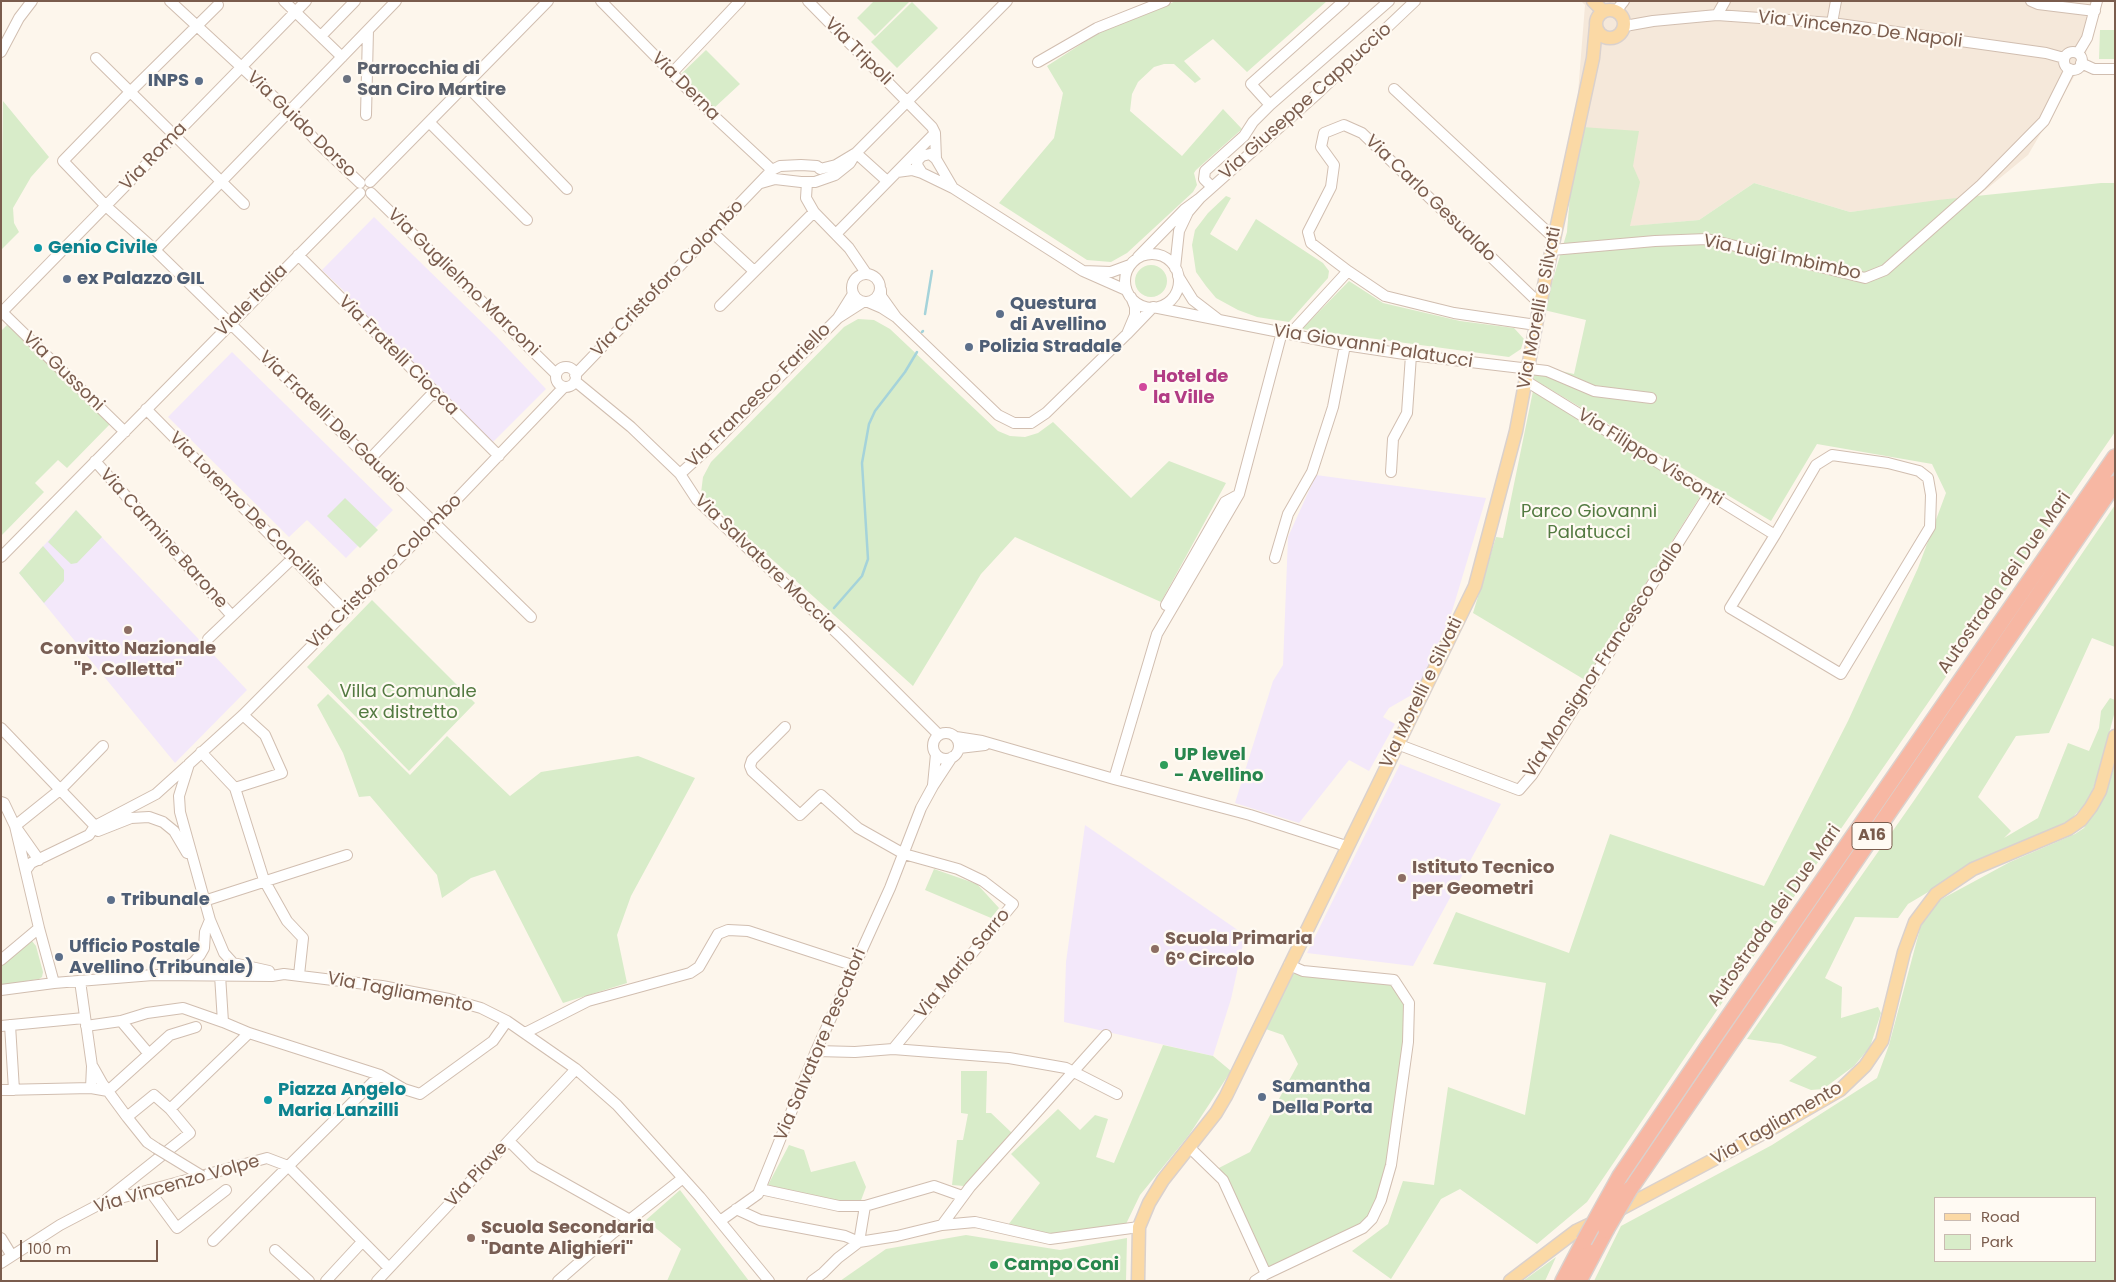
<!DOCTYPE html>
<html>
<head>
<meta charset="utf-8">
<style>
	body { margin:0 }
	#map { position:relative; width:2116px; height:1282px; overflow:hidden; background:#fdf6ec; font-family:Poppins,sans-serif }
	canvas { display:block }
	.frame { position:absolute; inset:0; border:2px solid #7a5c4d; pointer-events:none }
	.legend { position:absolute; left:1934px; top:1197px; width:162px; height:65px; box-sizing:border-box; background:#fffaf3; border:1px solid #cabbb1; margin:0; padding:6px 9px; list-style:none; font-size:15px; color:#7a5c4d }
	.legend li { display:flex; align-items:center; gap:10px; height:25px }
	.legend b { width:25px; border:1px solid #cabbb1 }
	.scale { position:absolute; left:20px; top:1240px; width:138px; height:22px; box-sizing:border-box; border:2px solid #7a5c4d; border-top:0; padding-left:6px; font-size:15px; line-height:18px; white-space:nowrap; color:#7a5c4d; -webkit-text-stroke:4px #fffaf3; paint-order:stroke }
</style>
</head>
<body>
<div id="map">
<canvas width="2116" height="1282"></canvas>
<div class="frame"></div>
<ul class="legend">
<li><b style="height:6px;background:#fbd9a5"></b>Road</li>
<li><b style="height:14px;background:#d8ecc9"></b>Park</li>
</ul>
<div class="scale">100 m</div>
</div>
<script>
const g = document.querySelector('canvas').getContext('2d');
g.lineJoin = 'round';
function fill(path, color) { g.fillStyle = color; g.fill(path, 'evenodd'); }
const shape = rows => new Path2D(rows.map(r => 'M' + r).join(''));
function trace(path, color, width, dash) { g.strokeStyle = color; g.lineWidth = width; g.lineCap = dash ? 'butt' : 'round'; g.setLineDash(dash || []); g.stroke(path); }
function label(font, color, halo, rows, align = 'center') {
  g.font = font + ' Poppins,sans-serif'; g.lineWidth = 4.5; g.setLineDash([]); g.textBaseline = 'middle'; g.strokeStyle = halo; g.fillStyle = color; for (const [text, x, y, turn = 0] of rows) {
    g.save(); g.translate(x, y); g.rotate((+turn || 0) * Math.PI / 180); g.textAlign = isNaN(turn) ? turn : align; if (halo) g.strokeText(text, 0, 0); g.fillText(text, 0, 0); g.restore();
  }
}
const residential = shape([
	[1581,1,2097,1,2085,58,2028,155,1978,196,1850,212,1754,183,1699,220,1567,232,1585,5]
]);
const education = shape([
	[374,217,496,336,546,389,493,442,452,405,358,314,343,290,322,270],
	[232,352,393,510,346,558,307,520,289,537,168,417],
	[1316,475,1486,498,1450,618,1415,693,1389,708,1383,717,1395,724,1369,771,1349,760,1299,823,1235,803,1273,681,1283,665,1288,537],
	[76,510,247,690,175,763,19,573],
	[1400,764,1501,804,1413,966,1307,953],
	[1085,825,1245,935,1231,999,1213,1056,1064,1022,1066,962]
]);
const green = shape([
	[874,1,910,1,875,36,857,18],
	[1176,1,1327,1,1247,72,1213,39,1184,61,1201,79,1195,83,1174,64,1164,64,1154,67,1138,82,1132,94,1130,111,1182,156,1223,109,1242,129,1196,170,1194,173,1197,185,1193,192,1127,253,1111,262,1087,260,999,203,1054,138,1063,93,1047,66,1100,32],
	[912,2,938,28,897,68,871,42],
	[2100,30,2115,30,2115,59,2099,59],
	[706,50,740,84,713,109,679,76],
	[3,101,49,157,31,177,13,208,14,223,19,232,1,250],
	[1582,127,1639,131,1633,166,1640,182,1630,226,1699,220,1754,183,1850,212,1938,200,2101,183,2115,183,2115,432,1789,904,1587,1202,1537,1244,1460,1189,1441,1199,1391,1279,1352,1251,1388,1224,1403,1181,1434,1185,1448,1087,1525,1115,1546,983,1433,964,1456,912,1569,953,1610,834,1764,886,1848,721,1918,568,1946,493,1932,464,1817,444,1771,521,1533,379,1534,365,1574,374,1586,320,1544,310,1567,232,1572,173],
	[1226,196,1231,198,1210,234,1237,251,1256,219,1323,263,1329,271,1328,278,1289,322,1257,317,1238,310,1216,298,1206,286,1196,272,1192,245,1195,230,1208,213],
	'1135 281a16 16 0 1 1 32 0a16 16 0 1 1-32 0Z',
	[1349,281,1383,303,1460,321,1514,328,1524,339,1521,349,1509,357,1302,329],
	[858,319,874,320,890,329,998,431,1010,436,1025,437,1038,433,1053,422,1131,498,1169,461,1226,483,1161,602,1015,537,981,574,913,686,736,527,701,493,703,477,711,462,844,327],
	[9,323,112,422,67,468,58,460,35,483,44,492,1,536,1,331],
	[1533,391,1701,495,1585,680,1473,613,1496,537,1503,538],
	[345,498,378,530,360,548,327,516],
	[2115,505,2115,647,2092,638,2049,733,2016,736,1978,797,2011,831,2004,838,2038,818,2068,743,2089,751,2099,728,2101,711,2110,698,2115,700,2115,711,2099,771,2089,800,2070,820,1995,855,1989,856,1908,904,1898,918,1855,917,1825,978,1842,987,1841,1018,1878,1007,1881,1013,1870,1047,1854,1066,1823,1089,1811,1090,1789,1081,1817,1057,1781,1044,1747,1039,1913,802],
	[76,510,102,537,77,563,71,564,48,542],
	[43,546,64,570,64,581,44,603,19,573],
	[372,600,475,703,409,771,307,667],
	[328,694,410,775,447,736,510,796,541,772,638,756,695,778,631,896,617,935,627,983,563,1003,495,870,471,878,442,898,437,875,370,796,359,797,343,753,317,705],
	[2115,764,2115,1281,1594,1281,1621,1226,1772,1145,1877,1078,1889,1045,1921,925,1938,901,2010,862,2075,834,2084,828,2106,793],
	[1935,1198,2095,1198,2095,1261,1935,1261],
	[934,869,977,884,999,908,991,918,925,890],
	[28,941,32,941,36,946,43,972,42,977,39,979,1,985,1,965],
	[1289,965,1394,980,1409,1003,1391,1165,1372,1219,1266,1274,1213,1171,1250,1152,1298,1064,1283,1035,1260,1027],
	[1163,1045,1213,1056,1231,1071,1189,1135,1140,1195,1126,1224,1049,1236,1008,1225,1040,1183,1011,1154,1058,1109,1080,1130,1095,1115,1108,1119,1096,1157,1114,1163],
	[961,1071,987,1071,986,1113,991,1113,1012,1133,964,1186,952,1185,957,1140,963,1140,968,1114,961,1113],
	[789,1145,804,1150,811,1172,855,1161,866,1187,860,1203,826,1199,768,1185],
	[680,1190,749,1281,667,1281,681,1249,646,1220],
	[966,1235,1060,1250,1127,1238,1126,1281,840,1281,886,1249],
	[1556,1257,1545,1281,1523,1281]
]);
const stream = shape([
	[925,314,932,271],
	[922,332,923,331],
	[834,608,862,576,868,559,862,463,869,424,875,411,905,372,917,352]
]);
const minor = shape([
	[170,1,289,111,319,144,360,183],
	[284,1,342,57],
	[601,1,716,118,772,170],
	[808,1,932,127,935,133,936,159,953,188],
	[1344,1,1251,84,1270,105,1389,1],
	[2031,1,2038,4,2095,11],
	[218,5,130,92,63,161,107,207,155,250,531,617],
	[1616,11,1624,1],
	[1717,15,1725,1],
	[1832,23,1836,1],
	[1625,26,1653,21,1717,15,1832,23,2046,53,2064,58],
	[322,35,355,1],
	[1,52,19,18,32,1],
	'2064 61a9 9 0 1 1 18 0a9 9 0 1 1-18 0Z',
	[2078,53,2087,38,2097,1],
	[96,58,244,204],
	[1038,62,1097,28,1165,1],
	[2081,63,2094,69,2115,69],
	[672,73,740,1],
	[466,85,567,189],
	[1394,89,1554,238],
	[366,115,368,30],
	[429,122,527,220],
	[856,153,887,181],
	[897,172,912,170,922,173,953,188,1083,271],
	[922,173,917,165,918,160,922,156,930,154,936,159],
	[370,182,548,1],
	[807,182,806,198,814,212,849,248,866,273],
	[761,183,775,179,801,182,815,182,835,175,850,163,856,153,1007,1],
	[1212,187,1204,179,1205,171,1244,136,1253,122,1270,105],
	[371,193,556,374],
	[1200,198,1317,94,1415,1],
	[713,233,754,271],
	[836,234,935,133],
	[155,250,396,1],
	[1552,250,1655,241,1707,239,1865,278,1885,270,1981,185,2044,121,2070,69],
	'1125 281a27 27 0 1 1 54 0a27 27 0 1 1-54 0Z',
	[298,255,499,456],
	[1138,257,1185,209,1200,198,1188,212,1179,231,1175,268],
	[1348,271,1311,243,1308,232,1331,187,1334,165,1321,147,1324,133,1344,125,1362,133,1540,304],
	'852 288a14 14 0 1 1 28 0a14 14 0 1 1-28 0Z',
	[1126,290,1083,271,1111,272,1130,265],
	[853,294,838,318,863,302],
	[1131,297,1135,307,1135,315,1127,334,1153,307,1219,320,1193,300,1178,276],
	[868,302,882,308,896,317,881,296,881,290],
	[720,306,814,212],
	[2,312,125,432],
	[1,313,306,1],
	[896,317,998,415,1014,423,1031,423,1046,413,1127,334],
	[1219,320,1345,345,1411,355,1547,371,1594,391,1651,398],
	[1291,333,1348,271,1385,296,1454,313,1536,325],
	'556 377a10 10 0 1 1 20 0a10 10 0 1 1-20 0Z',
	[575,375,772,170,780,166,801,165,817,166,820,169,836,165,856,153],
	[575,381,631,427,680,474,697,500,842,638,939,735],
	[1526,381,1775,535,1730,608,1841,674,1930,527,1931,495,1928,478,1919,471,1888,463,1832,455,1816,465,1775,535],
	[146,409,345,611],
	[370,459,434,392],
	[95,461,232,616],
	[1391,472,1393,439,1407,413,1411,355],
	[680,474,714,443,838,318],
	[1,557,360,193],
	[1275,558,1288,514,1312,472,1333,407,1345,345],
	[1166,605,1225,502,1238,495],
	[208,639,293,558],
	[785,727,752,760,750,766,752,771,800,815,821,795,858,828,904,854,958,869,983,881,1013,904,893,1049],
	[1,728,95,826],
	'933 746a13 13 0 1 1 26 0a13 13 0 1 1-26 0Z',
	[956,737,982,741,1114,779,1250,815,1346,846],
	[1397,744,1519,790,1532,775,1709,494],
	[959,748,985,745],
	[201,752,235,788,264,880,287,921,303,938,299,975],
	[1114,779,1157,634,1239,494,1282,332],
	[933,785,936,754],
	[235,788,282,773,265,735,243,715],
	[1,802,4,803,15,826,39,928,1,960],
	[98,831,131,818,149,817,163,822,174,831,187,853],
	[39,860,15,826,61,789,103,746],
	[26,870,31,863,89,835,95,826,156,794,187,766],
	[204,901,347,855],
	[39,928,54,983],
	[269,971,233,963,224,953,210,920,180,812,179,796,189,764,243,715,435,522,564,387],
	[176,974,194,962,200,955,204,948,205,932,210,920],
	[220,975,223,1022,249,1033,380,1075],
	[80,981,92,1066,91,1088],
	[1,990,54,983,153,975,272,976,284,974,382,986,449,999,481,1008,507,1021,576,1069,617,1105,700,1197,769,1281],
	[121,1021,149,1054],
	[10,1025,14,1090],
	[1,1026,84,1018],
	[86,1026,121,1021,147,1013,183,1008,223,1022],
	[525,1033,588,1001,690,973,699,967,718,934,728,930,748,931,855,966],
	[816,1051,855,1052,893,1049,1009,1058,1066,1068,1117,1094],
	[93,1067,102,1083,127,1117,147,1142,156,1148],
	[1,1090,91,1088,108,1091],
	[108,1091,170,1035,196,1027],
	[170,1109,249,1033],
	[509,1141,534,1166,630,1220],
	[1190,1148,1223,1180,1266,1274,1255,1281],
	[760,1189,839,1206,865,1206,934,1186,962,1196],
	[149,1190,177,1228,226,1190],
	[107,1199,190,1133,170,1109,154,1095,127,1117],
	[736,1209,760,1220,845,1236,859,1242,897,1236,942,1225,975,1222,1050,1239,1139,1227],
	[720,1221,758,1194,816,1051,890,888,921,808,933,786,952,757],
	[942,1225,970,1187,1106,1035],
	[1,1238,12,1256],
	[213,1241,380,1075,404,1089,420,1094,493,1041,507,1021],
	[859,1242,865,1206],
	[275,1250,309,1281],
	[1,1263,60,1225,102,1203,267,1158,288,1166,389,1268],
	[1266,1274,1363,1228,1372,1219,1381,1200,1391,1165,1408,1042,1409,1003,1394,980,1303,971,1289,965],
	[326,1281,362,1242],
	[377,1281,576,1069],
	[558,1281,613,1233,683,1178],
	[812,1281,823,1273,838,1258,859,1242]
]);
const major = shape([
	[1593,1,1603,11],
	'1596 24a14 14 0 1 1 28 0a14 14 0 1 1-28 0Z',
	[1615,1212,1788,1120,1840,1090,1865,1066,1882,1041,1904,952,1915,922,1936,894,1973,869,2068,829,2081,820,2091,807,2100,791,2115,736],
	[1138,1281,1139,1227,1149,1203,1163,1180,1216,1113,1226,1096,1475,586,1516,431,1540,304,1593,58,1596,26],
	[1510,1281,1576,1231,1597,1221]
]);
const highway = shape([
	[1709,1045,2115,457],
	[1630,1189,2115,483],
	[1563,1281,1584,1241],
	[1579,1281,1606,1230]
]);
const minorBridge = shape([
	[156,1148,202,1176]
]);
const highwayBridge = shape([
	[1606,1230,1630,1189],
	[1584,1241,1620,1176,1709,1045]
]);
const markers = [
	[347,79,5,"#6b7280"],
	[199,81,5,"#5c6f8a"],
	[38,248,5,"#0f9aa8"],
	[67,279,5,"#5c6f8a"],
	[1000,314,5,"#5c6f8a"],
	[969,347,5,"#5c6f8a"],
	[1143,387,5,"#d1479c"],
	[128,630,5,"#8d6e63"],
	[1164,765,5,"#2e9e5b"],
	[1402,878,5,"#8d6e63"],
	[111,900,5,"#5c6f8a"],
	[1155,949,5,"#8d6e63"],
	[59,957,5,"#5c6f8a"],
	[1262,1097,5,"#5c6f8a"],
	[268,1100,5,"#0f9aa8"],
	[471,1238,5,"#8d6e63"],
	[994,1265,5,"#2e9e5b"]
];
const shields = [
	[1872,836,40]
];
const shieldNames = [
	["A16",1872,836]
];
const streetNames = [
	["Via Vincenzo De Napoli",1860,30,7],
	["Via Tripoli",858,52,45],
	["Via Derna",685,87,45],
	["Via Giuseppe Cappuccio",1306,102,-42],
	["Via Guido Dorso",301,125,44],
	["Via Roma",154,157,-46],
	["Via Carlo Gesualdo",1430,199,44],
	["Via Luigi Imbimbo",1782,258,12],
	["Via Cristoforo Colombo",668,279,-46],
	["Via Guglielmo Marconi",463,283,44],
	["Viale Italia",252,301,-45],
	["Via Morelli e Silvati",1540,308,-79],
	["Via Giovanni Palatucci",1373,347,9],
	["Via Fratelli Ciocca",398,356,45],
	["Via Gussoni",63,372,44],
	["Via Francesco Fariello",759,396,-45],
	["Via Fratelli Del Gaudio",332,423,44],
	["Via Filippo Visconti",1650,458,32],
	["Via Lorenzo De Conciliis",246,510,45],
	["Via Carmine Barone",163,539,48],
	["Via Salvatore Moccia",765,564,44],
	["Via Cristoforo Colombo",385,572,-45],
	["Autostrada dei Due Mari",2005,583,-55],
	["Via Monsignor Francesco Gallo",1604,660,-57],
	["Via Morelli e Silvati",1422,693,-64],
	["Autostrada dei Due Mari",1775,916,-55],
	["Via Mario Sarro",963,964,-50],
	["Via Tagliamento",400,993,11],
	["Via Salvatore Pescatori",821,1045,-67],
	["Via Tagliamento",1777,1124,-30],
	["Via Piave",477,1175,-47],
	["Via Vincenzo Volpe",177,1185,-16]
];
const worshipNames = [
	["Parrocchia di",357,69],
	["San Ciro Martire",357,90]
];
const serviceNames = [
	["INPS",189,81,"right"],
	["ex Palazzo GIL",77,279],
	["Questura",1010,304],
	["di Avellino",1010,325],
	["Polizia Stradale",979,347],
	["Tribunale",121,900],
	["Ufficio Postale",69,947],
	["Avellino (Tribunale)",69,968],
	["Samantha",1272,1087],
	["Della Porta",1272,1108]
];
const cultureNames = [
	["Genio Civile",48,248],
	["Piazza Angelo",278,1090],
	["Maria Lanzilli",278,1111]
];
const hotelNames = [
	["Hotel de",1153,377],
	["la Ville",1153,398]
];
const parkNames = [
	["Parco Giovanni",1589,512],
	["Palatucci",1589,533],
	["Villa Comunale",408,692],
	["ex distretto",408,713]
];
const educationNames = [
	["Convitto Nazionale",128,649,"center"],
	["\"P. Colletta\"",128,670,"center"],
	["Istituto Tecnico",1412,868],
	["per Geometri",1412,889],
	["Scuola Primaria",1165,939],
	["6° Circolo",1165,960],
	["Scuola Secondaria",481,1228],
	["\"Dante Alighieri\"",481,1249]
];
const leisureNames = [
	["UP level",1174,755],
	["- Avellino",1174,776],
	["Campo Coni",1004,1265]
];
fill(residential, '#f5e8da');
fill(education, '#f3e8fa');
fill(green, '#d8ecc9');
trace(stream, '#a5d3da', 2.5);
trace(minor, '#d1beb0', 12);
trace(major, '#dad1cd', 15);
trace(highway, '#dad1cd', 18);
trace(minor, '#fff', 10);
trace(major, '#fbd9a5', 12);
trace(highway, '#f7b7a3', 15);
trace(minorBridge, '#d1beb0', 12, []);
trace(highwayBridge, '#dad1cd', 18, []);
trace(minorBridge, '#fff', 10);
trace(highwayBridge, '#f7b7a3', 15);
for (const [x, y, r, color] of markers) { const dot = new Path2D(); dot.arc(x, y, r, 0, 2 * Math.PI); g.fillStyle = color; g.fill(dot); trace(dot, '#fffaf3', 2); }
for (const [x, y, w] of shields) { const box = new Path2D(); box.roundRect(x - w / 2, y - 13.5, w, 27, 4); g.fillStyle = '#fffaf3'; g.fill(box); trace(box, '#7a5c4d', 1); }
label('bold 16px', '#7a5c4d', null, shieldNames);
label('18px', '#7a5c4d', '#fffaf3', streetNames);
label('bold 18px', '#5b616d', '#fffaf3', worshipNames, 'left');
label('bold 18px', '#4e5e75', '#fffaf3', serviceNames, 'left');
label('bold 18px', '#0d838f', '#fffaf3', cultureNames, 'left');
label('bold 18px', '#b23c85', '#fffaf3', hotelNames, 'left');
label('18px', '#537a41', '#fffaf3', parkNames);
label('bold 18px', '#785e54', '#fffaf3', educationNames, 'left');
label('bold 18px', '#27864d', '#fffaf3', leisureNames, 'left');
</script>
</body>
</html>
